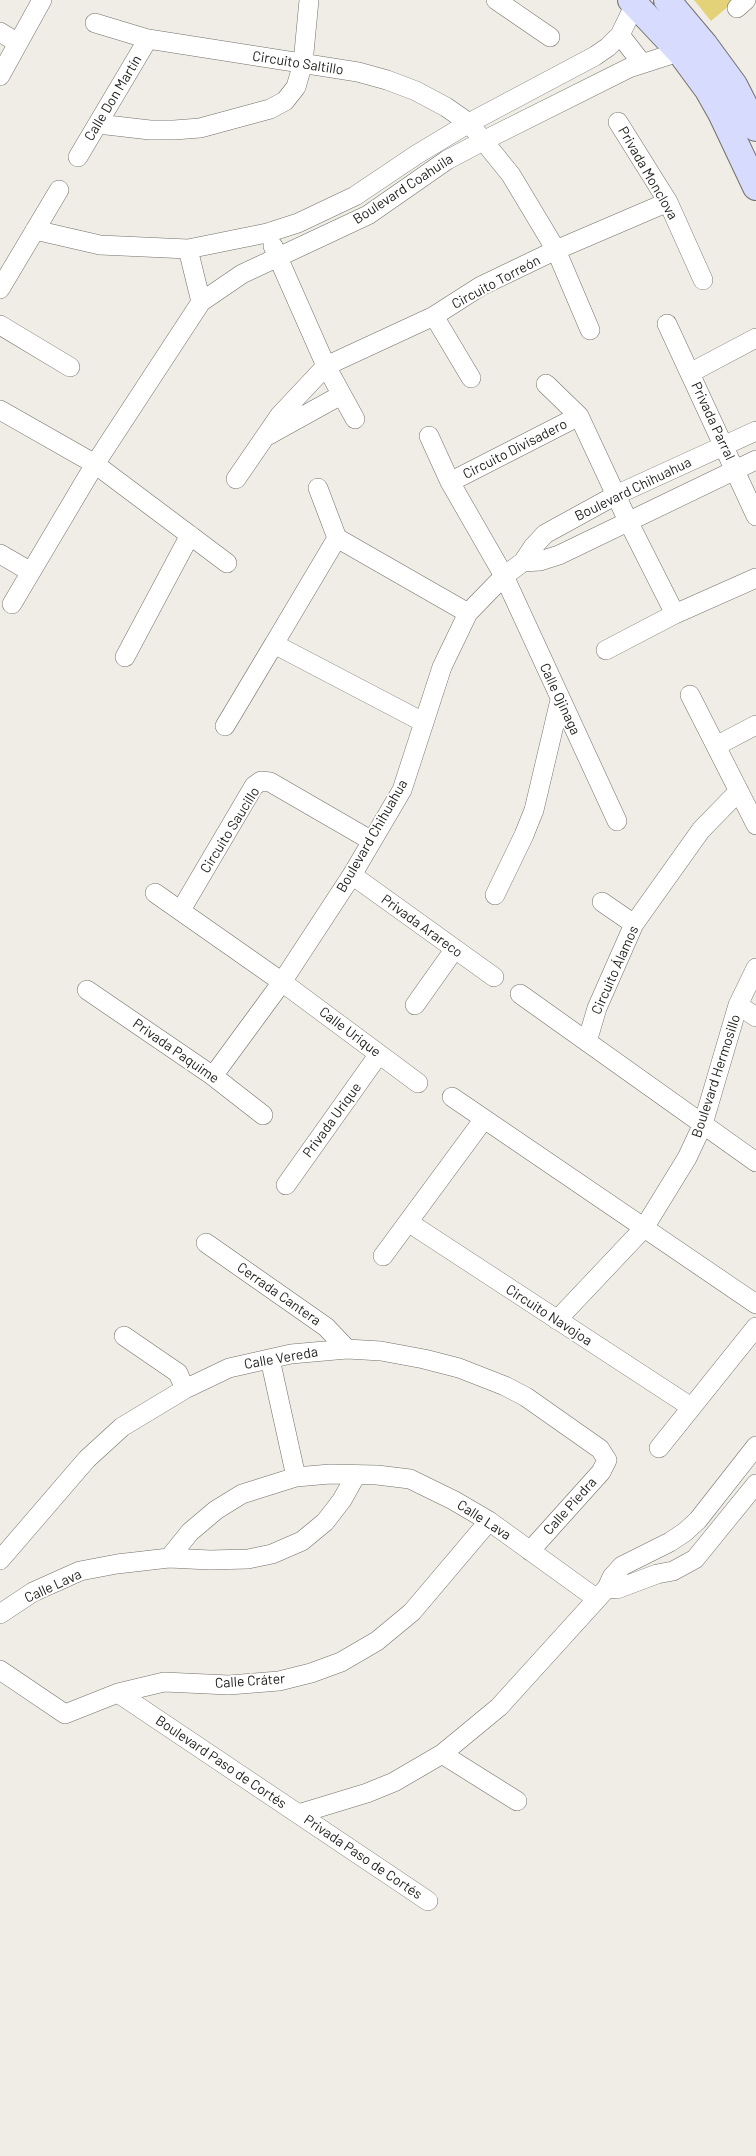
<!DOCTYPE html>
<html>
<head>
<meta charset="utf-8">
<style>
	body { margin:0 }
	canvas { display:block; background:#efede5 }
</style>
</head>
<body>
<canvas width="756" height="2156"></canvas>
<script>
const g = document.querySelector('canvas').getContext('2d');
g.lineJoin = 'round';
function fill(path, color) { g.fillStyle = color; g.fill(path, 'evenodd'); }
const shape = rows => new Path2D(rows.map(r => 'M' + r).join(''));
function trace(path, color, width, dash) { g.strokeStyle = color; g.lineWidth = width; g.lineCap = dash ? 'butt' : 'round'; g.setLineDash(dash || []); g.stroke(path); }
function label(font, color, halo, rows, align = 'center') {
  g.font = font + ' Barlow,sans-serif'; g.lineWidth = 4; g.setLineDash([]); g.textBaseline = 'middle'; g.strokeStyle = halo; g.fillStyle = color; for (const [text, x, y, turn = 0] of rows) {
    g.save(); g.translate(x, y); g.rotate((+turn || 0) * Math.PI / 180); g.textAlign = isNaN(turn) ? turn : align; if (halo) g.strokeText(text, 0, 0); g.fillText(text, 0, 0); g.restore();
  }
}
const green = shape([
	[694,0,736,0,711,21]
]);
const street = shape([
	[496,0,550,37],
	[737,8,746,0],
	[95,23,148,39,358,72,387,80,416,91,446,107,469,123,511,175,556,250,590,330],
	[0,32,18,43],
	[620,35,641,62],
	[0,76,42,0],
	[618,122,668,202,703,280],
	[98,124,150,130,174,130,200,128,270,109,285,101,296,87,303,63,309,0],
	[78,157,148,39],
	[35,230,100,245,188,249,267,233,298,223,355,196,416,155,469,123,595,56,608,47,620,35,635,4],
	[273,246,326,366,355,419],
	[188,249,201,302],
	[0,289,59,190],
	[434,316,471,378],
	[667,324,756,516],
	[0,325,70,367],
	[690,373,756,338],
	[0,410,95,464,227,563],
	[579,416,628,521,675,614],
	[267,436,341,395],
	[429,436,450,482,504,576,617,821],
	[236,479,280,415,326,366,434,316,481,286,556,250,668,202],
	[450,482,579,416,546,384],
	[318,488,337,538,468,613],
	[0,554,31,572],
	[523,562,540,561,559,555,756,460],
	[12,604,95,464,201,302,242,274,368,215,447,160,485,140,629,68,688,49],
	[274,644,337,538],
	[606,650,675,614,756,578],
	[125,657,190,535],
	[690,695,756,825],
	[225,726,274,644,423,722],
	[716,746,756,725],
	[352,875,494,977],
	[155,893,282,982,418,1083],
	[495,895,524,835,534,810,560,700],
	[602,902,634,924],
	[181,910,254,786,261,781,270,782,372,841],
	[87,990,213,1076,263,1115],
	[520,994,756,1162],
	[415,1005,454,950],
	[738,1005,756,1017],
	[587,1042,597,1008,634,924,701,830,739,791],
	[213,1076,282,982,352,875,402,790,442,667,468,613,504,576,523,562,533,547,545,534,616,495,756,431],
	[452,1097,756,1304],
	[286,1185,379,1054],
	[408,1222,691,1407],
	[206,1243,326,1327,347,1349],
	[383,1256,484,1119],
	[557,1320,644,1228,687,1158,703,1124,738,1005,756,968],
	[124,1336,178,1373,185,1389],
	[270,1359,296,1477],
	[659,1448,756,1327],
	[169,1558,190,1532,216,1510,242,1494,296,1477,330,1474,377,1475,410,1479,453,1500,489,1521,597,1599],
	[0,1560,87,1459,122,1427,185,1389,229,1368,291,1354,347,1349,381,1351,424,1359,459,1368,505,1386,526,1397,600,1449,607,1460,601,1472,530,1551],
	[607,1588,617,1589,657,1574,673,1571,695,1559,756,1484],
	[0,1614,33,1592,80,1571,117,1564,169,1558,210,1560,248,1559,272,1554,302,1541,325,1522,342,1500,356,1475],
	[0,1670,65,1714,118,1693,164,1682,229,1685,279,1681,311,1673,341,1662,377,1641,412,1612,489,1521],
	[118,1693,428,1901],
	[442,1754,517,1801],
	[298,1814,367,1793,394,1782,442,1754,499,1707,607,1588,612,1577,622,1566,670,1542,685,1532,698,1520,756,1446]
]);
const secondary = shape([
	[631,0,680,52,708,90,721,113,756,187],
	[667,0,704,44,734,85,756,128]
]);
const streetNames = [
	["Circuito Saltillo",298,63,9],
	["Calle Don Martín",113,98,-59],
	["Privada Monclova",648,173,60],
	["Boulevard Coahuila",403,189,-33],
	["Circuito Torreón",496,282,-28],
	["Privada Parral",713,421,65],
	["Circuito Divisadero",515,449,-27],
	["Boulevard Chihuahua",633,489,-26],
	["Calle Ojinaga",560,699,65],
	["Circuito Saucillo",230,830,-58],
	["Boulevard Chihuahua",372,836,-60],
	["Privada Arareco",422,926,36],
	["Circuito Álamos",615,970,-66],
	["Calle Urique",350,1032,37],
	["Privada Paquime",176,1051,35],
	["Boulevard Hermosillo",716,1076,-72],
	["Privada Urique",332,1120,-54],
	["Cerrada Cantera",279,1294,35],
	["Circuito Navojoa",549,1315,33],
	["Calle Vereda",281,1358,-10],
	["Calle Piedra",570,1506,-48],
	["Calle Lava",484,1520,33],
	["Calle Lava",53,1586,-25],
	["Calle Cráter",250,1681,-4],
	["Boulevard Paso de Cortés",221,1762,34],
	["Privada Paso de Cortés",363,1857,34]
];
fill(green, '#e4d278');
trace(street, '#727069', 20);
trace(secondary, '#727069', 28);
trace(street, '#fff', 19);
trace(secondary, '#d7dcff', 26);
label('14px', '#1d1d1a', '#fff', streetNames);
</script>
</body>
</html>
